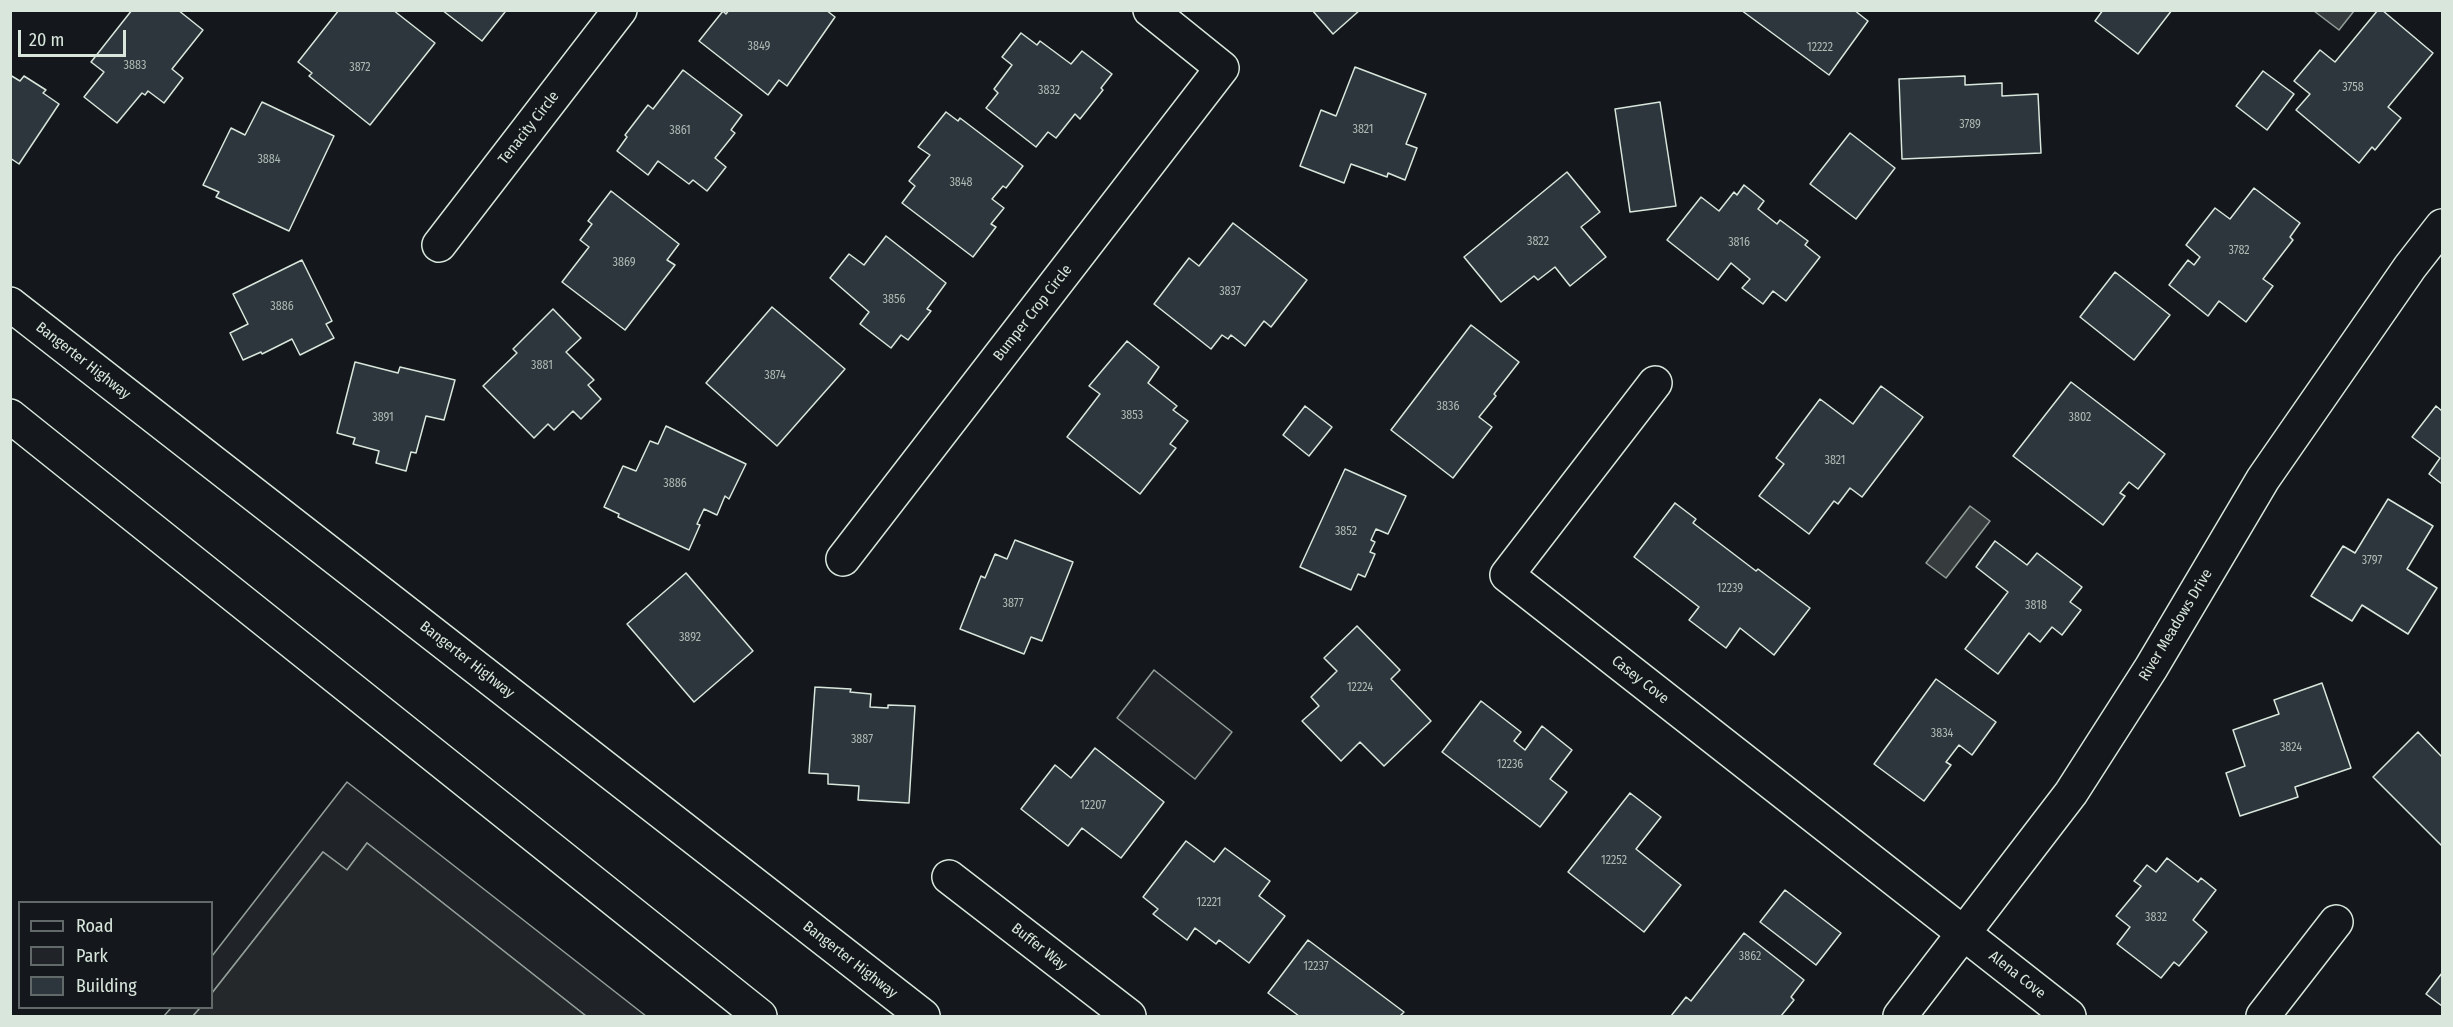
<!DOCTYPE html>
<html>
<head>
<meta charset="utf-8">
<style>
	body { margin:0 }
	#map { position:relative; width:2453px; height:1027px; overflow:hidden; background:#14181c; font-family:"Fira Sans Condensed",sans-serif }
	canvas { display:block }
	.frame { position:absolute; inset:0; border:12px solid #d8e6dc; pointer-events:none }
	.legend { position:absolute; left:18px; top:901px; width:195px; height:108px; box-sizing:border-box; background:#14181c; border:2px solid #626a69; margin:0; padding:8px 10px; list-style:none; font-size:18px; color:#d8e6dc }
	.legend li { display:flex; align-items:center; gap:12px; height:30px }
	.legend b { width:30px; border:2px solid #626a69 }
	.scale { position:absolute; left:18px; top:30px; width:108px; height:27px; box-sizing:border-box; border:3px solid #d8e6dc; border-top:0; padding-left:8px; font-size:18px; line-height:21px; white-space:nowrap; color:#d8e6dc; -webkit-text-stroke:4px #14181c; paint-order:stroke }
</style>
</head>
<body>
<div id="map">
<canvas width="2453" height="1027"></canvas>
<div class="frame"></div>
<ul class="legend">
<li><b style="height:8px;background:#14181c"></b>Road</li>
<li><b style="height:16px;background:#202428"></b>Park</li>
<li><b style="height:16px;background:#2c363c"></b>Building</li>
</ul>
<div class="scale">20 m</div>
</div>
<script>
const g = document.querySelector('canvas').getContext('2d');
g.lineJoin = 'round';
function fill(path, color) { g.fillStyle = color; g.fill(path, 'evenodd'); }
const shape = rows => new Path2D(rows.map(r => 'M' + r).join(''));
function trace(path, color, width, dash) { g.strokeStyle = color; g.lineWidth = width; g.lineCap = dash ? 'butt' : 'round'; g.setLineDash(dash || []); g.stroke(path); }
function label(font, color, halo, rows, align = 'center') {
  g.font = font + ' "Fira Sans Condensed",sans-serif'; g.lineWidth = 4.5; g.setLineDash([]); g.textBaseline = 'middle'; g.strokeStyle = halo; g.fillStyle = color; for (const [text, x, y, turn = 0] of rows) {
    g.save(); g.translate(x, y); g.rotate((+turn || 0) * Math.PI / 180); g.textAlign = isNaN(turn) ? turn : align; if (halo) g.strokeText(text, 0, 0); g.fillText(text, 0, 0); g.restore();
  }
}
const green = shape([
	[1154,670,1232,732,1195,779,1117,718,1154,670],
	[347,782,646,1016,586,1016,367,843,347,870,323,852,212,993,212,956,347,782],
	[171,1008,200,1008,193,1016,164,1016,171,1008]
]);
const parking = shape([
	[367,843,586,1016,193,1016,200,1008,212,1008,212,993,323,852,347,870,367,843]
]);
const water = shape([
	[2314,11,2314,10,2354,11,2339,30,2314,11],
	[1970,506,1990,521,1946,578,1926,563,1970,506]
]);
const building = shape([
	[132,10,178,10,203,30,172,69,183,78,164,103,148,91,145,95,142,93,117,123,84,97,104,72,91,62,132,10],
	[339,10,393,10,435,43,370,125,309,76,312,73,298,62,339,10],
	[442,10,503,10,505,12,482,41,442,10],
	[729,10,826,10,835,17,787,86,779,80,768,95,699,41,723,11,726,14,729,10],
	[1312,10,1360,10,1333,34,1312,10],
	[1741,10,1854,10,1868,21,1829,75,1741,10],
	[2103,10,2172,10,2138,54,2095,21,2103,10],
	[2378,10,2382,10,2433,53,2388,107,2401,118,2375,150,2372,147,2359,163,2296,110,2310,94,2294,81,2320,50,2335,62,2378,10],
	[1021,33,1037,45,1040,41,1071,64,1082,51,1112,74,1101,88,1103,90,1080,119,1075,114,1056,138,1048,132,1036,147,986,108,998,93,994,89,1012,65,1002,57,1021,33],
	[1355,67,1426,94,1406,144,1417,148,1405,180,1388,173,1387,177,1351,164,1344,183,1300,166,1321,110,1336,116,1355,67],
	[683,70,742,115,731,130,735,133,715,158,726,167,707,191,693,180,689,184,658,161,648,175,617,151,627,137,625,135,648,105,653,109,683,70],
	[2263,71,2294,94,2267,130,2236,106,2263,71],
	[10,75,20,81,24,76,46,90,43,93,59,104,19,164,10,158,10,75],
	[1965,76,1965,85,2002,83,2002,96,2038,94,2041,153,1902,159,1899,79,1965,76],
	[262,102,334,136,289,231,216,197,219,192,203,185,231,128,245,135,262,102],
	[1660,102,1676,206,1630,212,1615,109,1660,102],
	[946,112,958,121,960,118,1023,166,1006,188,1003,186,992,199,1004,208,991,224,996,227,973,257,902,203,915,186,909,181,930,155,918,147,946,112],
	[1850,133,1895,168,1856,219,1810,184,1850,133],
	[1567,172,1600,212,1581,227,1606,257,1570,286,1555,267,1538,280,1534,276,1501,302,1464,257,1567,172],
	[1744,185,1764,201,1758,209,1777,224,1780,220,1808,241,1805,245,1820,257,1786,301,1773,291,1763,304,1742,288,1750,279,1731,263,1718,280,1667,240,1701,197,1719,211,1734,192,1737,195,1744,185],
	[2254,188,2300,223,2290,237,2293,240,2263,279,2273,286,2246,322,2219,301,2208,316,2169,285,2188,260,2194,265,2200,257,2186,245,2215,208,2230,219,2254,188],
	[611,191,679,244,667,260,675,265,625,330,562,282,589,247,580,240,592,224,588,221,611,191],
	[1233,223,1307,280,1271,327,1264,321,1245,346,1231,335,1228,339,1222,335,1211,349,1154,304,1189,258,1199,266,1233,223],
	[886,236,946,283,927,309,931,311,908,340,901,335,891,348,860,324,869,312,830,278,849,254,864,265,886,236],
	[302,260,332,321,326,324,334,338,300,355,292,339,262,354,261,352,243,360,230,333,248,324,233,294,302,260],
	[2115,272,2170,315,2134,360,2080,317,2115,272],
	[772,307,845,369,777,446,706,383,772,307],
	[553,309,581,338,566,352,594,380,588,385,601,399,581,419,573,411,554,430,548,424,534,438,483,386,517,353,513,349,553,309],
	[1471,325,1519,362,1494,394,1496,396,1479,417,1492,427,1453,478,1391,430,1471,325],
	[1127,341,1159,367,1148,383,1177,406,1173,410,1188,421,1170,444,1176,448,1140,494,1067,437,1100,394,1089,386,1127,341],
	[355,362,398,373,400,367,455,380,444,420,426,416,416,453,411,452,406,471,376,463,379,451,353,444,355,438,337,433,355,362],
	[2071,382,2165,454,2138,489,2129,482,2120,493,2125,496,2103,525,2013,456,2071,382],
	[1881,386,1923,417,1862,497,1850,488,1838,504,1834,501,1809,534,1759,496,1784,464,1776,458,1820,399,1853,424,1881,386],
	[1305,406,1332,427,1309,456,1283,435,1305,406],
	[2436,406,2442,411,2442,484,2429,474,2440,458,2412,437,2436,406],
	[666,426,746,464,729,499,725,496,717,515,704,509,697,524,700,525,689,550,618,517,619,514,604,507,623,466,636,471,650,441,658,444,666,426],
	[1345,469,1406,496,1388,534,1376,529,1371,540,1375,542,1370,552,1375,554,1365,577,1358,574,1351,590,1300,567,1345,469],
	[2388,499,2433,526,2407,569,2437,588,2408,634,2362,605,2352,621,2311,596,2343,546,2355,553,2388,499],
	[1675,503,1696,519,1693,523,1756,571,1758,569,1810,608,1774,655,1740,628,1726,648,1689,620,1699,607,1634,557,1675,503],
	[1015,540,1073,562,1042,641,1031,637,1024,654,960,629,981,576,985,578,995,554,1007,559,1015,540],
	[1995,541,2027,565,2037,553,2082,587,2070,602,2081,610,2062,635,2052,627,2040,642,2029,633,1998,674,1965,649,2008,592,1976,567,1995,541],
	[686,573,753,651,694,702,627,624,686,573],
	[1357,626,1400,670,1391,679,1431,721,1384,766,1360,742,1341,761,1302,721,1319,706,1311,697,1337,671,1324,658,1357,626],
	[1936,679,1996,722,1972,755,1959,745,1946,762,1951,765,1924,801,1874,764,1936,679],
	[2322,683,2351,768,2295,787,2298,797,2240,816,2226,773,2245,766,2233,730,2279,714,2274,700,2322,683],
	[815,687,851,689,850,692,871,694,870,707,888,708,888,705,915,706,909,803,858,800,859,786,828,784,828,774,809,773,815,687],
	[1481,701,1521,732,1514,741,1525,750,1542,726,1572,750,1550,779,1567,792,1540,827,1442,752,1481,701],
	[2418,732,2442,757,2442,846,2373,777,2418,732],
	[1095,748,1164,802,1121,858,1082,828,1068,846,1021,809,1055,765,1071,778,1095,748],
	[1630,793,1661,817,1636,849,1681,885,1644,932,1568,872,1630,793],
	[1186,841,1214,862,1225,848,1270,881,1259,896,1285,916,1249,963,1219,940,1216,944,1195,928,1187,940,1153,914,1158,909,1143,897,1186,841],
	[2167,858,2198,882,2201,878,2216,890,2193,920,2207,932,2179,966,2174,962,2161,978,2117,944,2130,927,2116,916,2141,886,2134,881,2147,865,2156,872,2167,858],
	[1785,890,1841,933,1816,965,1760,922,1785,890],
	[1744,933,1804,980,1791,997,1794,1000,1781,1016,1671,1016,1686,997,1691,1001,1744,933],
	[1308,940,1404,1012,1400,1016,1299,1016,1268,993,1308,940],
	[2442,973,2442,1006,2426,994,2442,973]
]);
const minor = shape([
	[439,245,620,10],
	[1655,383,1507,575,2069,1016],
	[843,559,1222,68,1150,10],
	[949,877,1129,1016],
	[1900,1016,2071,793,2151,668,2263,479,2410,267,2442,226],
	[2263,1016,2336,922]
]);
const highway = shape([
	[10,304,923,1016],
	[10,416,760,1016]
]);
const numberNames = [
	["3849",759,47],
	["12222",1820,48],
	["3883",135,66],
	["3872",360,68],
	["3758",2353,88],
	["3832",1049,91],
	["3789",1970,125],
	["3821",1363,130],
	["3861",680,131],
	["3884",269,160],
	["3848",961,183],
	["3822",1538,242],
	["3816",1739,243],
	["3782",2239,251],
	["3869",624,263],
	["3837",1230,292],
	["3856",894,300],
	["3886",282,307],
	["3881",542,366],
	["3874",775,376],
	["3836",1448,407],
	["3853",1132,416],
	["3891",383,418],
	["3802",2080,418],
	["3821",1835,461],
	["3886",675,484],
	["3852",1346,532],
	["3797",2372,561],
	["12239",1730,589],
	["3877",1013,604],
	["3818",2036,606],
	["3892",690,638],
	["12224",1360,688],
	["3834",1942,734],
	["3887",862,740],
	["3824",2291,748],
	["12236",1510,765],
	["12207",1093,806],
	["12252",1614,861],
	["12221",1209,903],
	["3832",2156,918],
	["3862",1750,957],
	["12237",1316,967]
];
const streetNames = [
	["Tenacity Circle",529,128,-52],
	["Bumper Crop Circle",1033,313,-52],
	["Bangerter Highway",83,361,38],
	["River Meadows Drive",2176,625,-59],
	["Bangerter Highway",467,660,38],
	["Casey Cove",1640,680,38],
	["Buffer Way",1039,947,38],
	["Bangerter Highway",850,960,38],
	["Alena Cove",2017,975,38]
];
fill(green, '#202428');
trace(green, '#939e99', 1.5);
fill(parking, '#24282b');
trace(parking, '#939e99', 1.5);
fill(water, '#363b3e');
trace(water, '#939e99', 1.5);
fill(building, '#2c363c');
trace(building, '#d8e6dc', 1.5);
trace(minor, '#d8e6dc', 36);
trace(highway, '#d8e6dc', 36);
trace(minor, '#14181c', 33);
trace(highway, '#14181c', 33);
label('12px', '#adbab4', null, numberNames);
label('15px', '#d8e6dc', '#14181c', streetNames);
</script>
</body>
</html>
